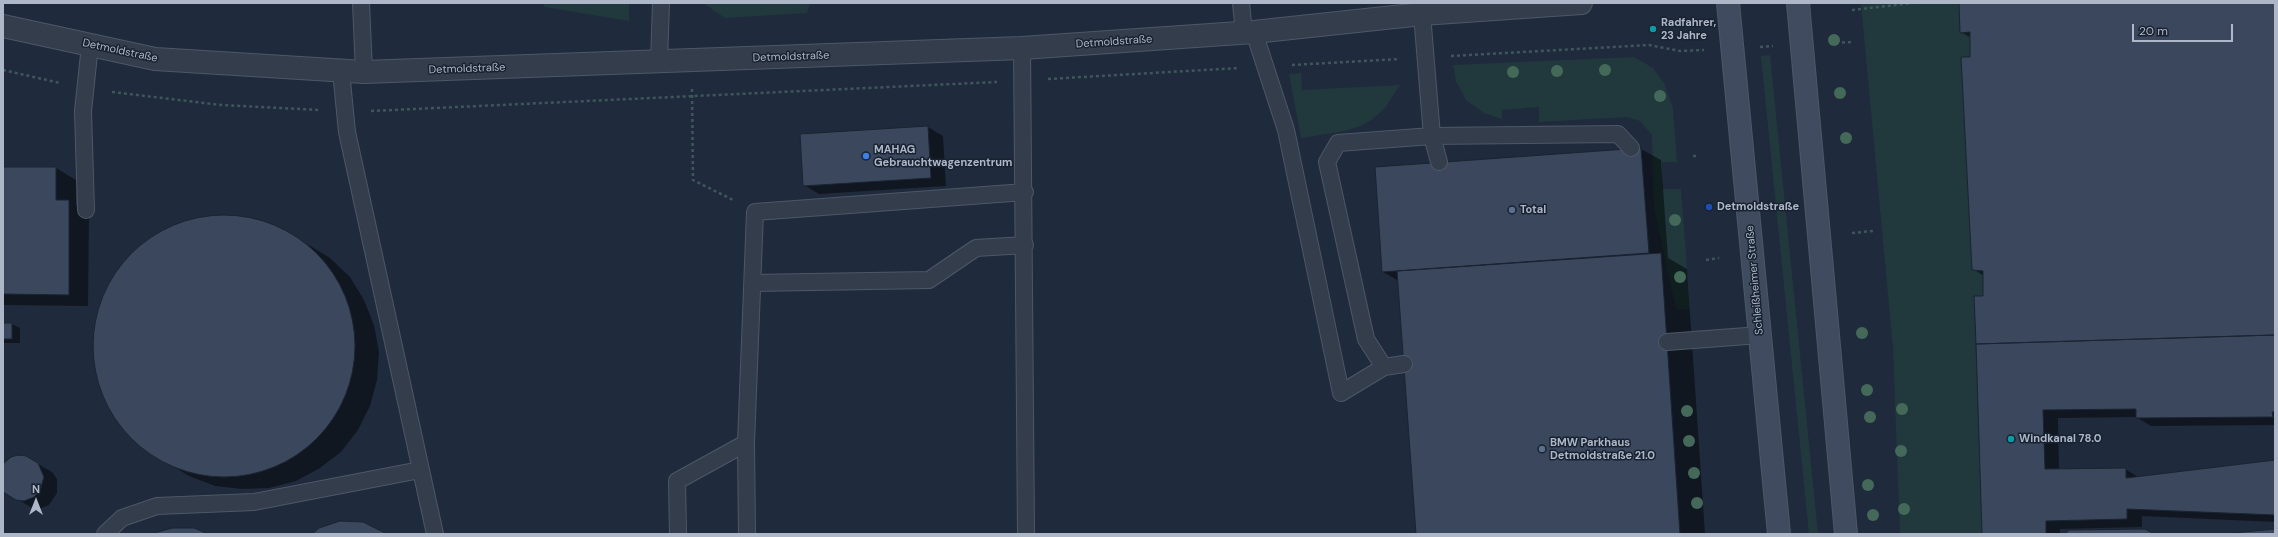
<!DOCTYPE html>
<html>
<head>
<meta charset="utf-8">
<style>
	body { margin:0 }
	#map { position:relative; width:2278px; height:537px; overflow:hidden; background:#1f2b3c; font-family:"DM Sans",sans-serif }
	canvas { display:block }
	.frame { position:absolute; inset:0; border:4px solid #aeb7c8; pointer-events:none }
	.north { position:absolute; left:16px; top:481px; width:40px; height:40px; -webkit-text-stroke:3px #182230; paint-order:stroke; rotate:0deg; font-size:11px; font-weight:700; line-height:16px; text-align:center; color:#aeb7c8 }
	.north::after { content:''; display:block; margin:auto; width:14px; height:18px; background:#aeb7c8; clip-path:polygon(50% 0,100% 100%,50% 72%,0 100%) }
	.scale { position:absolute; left:2132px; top:24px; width:101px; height:18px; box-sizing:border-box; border:2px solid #aeb7c8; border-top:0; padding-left:5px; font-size:12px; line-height:14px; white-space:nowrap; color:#aeb7c8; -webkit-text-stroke:3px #182230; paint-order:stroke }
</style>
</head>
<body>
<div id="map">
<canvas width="2278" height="537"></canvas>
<div class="frame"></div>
<div class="north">N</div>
<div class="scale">20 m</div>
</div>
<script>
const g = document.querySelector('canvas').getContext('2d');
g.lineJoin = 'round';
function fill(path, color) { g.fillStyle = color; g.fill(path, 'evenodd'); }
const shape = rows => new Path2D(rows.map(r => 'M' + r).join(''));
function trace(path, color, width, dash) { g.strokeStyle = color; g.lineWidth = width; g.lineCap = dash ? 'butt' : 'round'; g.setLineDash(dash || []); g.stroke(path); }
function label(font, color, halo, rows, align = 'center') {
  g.font = font + ' "DM Sans",sans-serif'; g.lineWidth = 3; g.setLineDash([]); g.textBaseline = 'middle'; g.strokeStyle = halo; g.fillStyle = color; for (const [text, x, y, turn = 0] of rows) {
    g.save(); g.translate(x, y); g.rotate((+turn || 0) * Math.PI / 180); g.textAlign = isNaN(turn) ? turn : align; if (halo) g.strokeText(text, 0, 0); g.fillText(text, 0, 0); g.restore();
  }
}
const green = shape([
	[542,3,629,3,629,21,545,7],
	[703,3,810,3,807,13,725,18],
	[1861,3,1959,3,1960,32,1970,32,1983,271,1983,296,1974,296,1982,534,1900,534,1893,348],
	[1770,55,1818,534,1809,534,1761,56],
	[1634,57,1653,68,1664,83,1673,109,1677,162,1662,162,1662,189,1681,189,1690,309,1676,309,1654,207,1652,135,1640,121,1627,117,1539,122,1539,107,1502,110,1502,119,1484,113,1466,100,1456,81,1453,65],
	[1301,73,1302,90,1400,85,1385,108,1373,119,1360,126,1345,131,1301,138,1289,74]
]);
const shadow = shape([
	[1960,3,2275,3,2275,425,2151,426,2136,417,2058,418,2059,470,2125,469,2140,478,2275,461,2275,522,2142,516,2142,527,2060,529,2060,534,1983,534,1984,276,1973,269,1971,38,1961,32],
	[928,127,943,136,946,186,819,194,804,185],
	[1641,149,1661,160,1668,258,1687,269,1705,534,1417,534,1399,281,1383,272],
	[3,168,56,168,76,180,76,205,89,212,88,306,3,305],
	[230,215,258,219,283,229,330,258,350,277,364,300,374,325,379,352,377,380,370,406,358,430,341,452,320,468,296,481,269,488,242,489,215,486,189,476,142,447,123,428,108,405,98,380,93,352,95,326,102,299,114,275,131,254,153,237,177,224,203,217],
	[3,324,12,324,20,328,20,343,3,343],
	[26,457,52,472,57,479,57,493,49,505,39,509,32,508,3,490,3,466]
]);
const building = shape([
	[1959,3,2275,3,2275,335,1976,344,1974,296,1983,296,1983,271,1972,270,1961,57,1970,57,1970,32,1960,33,1959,3],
	[928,126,931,178,803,186,800,134,928,126],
	[1641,148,1649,253,1382,272,1375,167,1641,148],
	[3,167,56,167,56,200,69,200,69,295,3,294,3,167],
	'93 346a131 131 0 1 1 262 0a131 131 0 1 1-262 0Z',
	[1661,253,1680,534,1416,534,1397,271,1661,253],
	[3,323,12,323,12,339,3,339,3,323],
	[2275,335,2275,412,2272,412,2273,417,2136,418,2136,409,2043,410,2045,469,2126,468,2126,478,2275,460,2275,515,2127,509,2127,519,2046,521,2046,534,1982,534,1976,344,2275,335],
	[18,455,26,456,38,463,44,477,40,491,34,497,24,501,16,500,3,492,3,464,11,457,18,455],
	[340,521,363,522,387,534,312,534,319,528,340,521],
	[172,528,194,528,208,534,151,534,172,528],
	[2145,529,2154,534,2065,534,2069,530,2145,529],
	[2275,529,2275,534,2222,534,2275,529]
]);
const path = shape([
	[1852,10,1913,3],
	[1830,43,1854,42],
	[1760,47,1773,46],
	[1451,56,1649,45,1680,51,1704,50],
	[1292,65,1400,59],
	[3,70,60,83],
	[1048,79,1239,68],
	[692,89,693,180,733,200],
	[112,92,221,105,320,110],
	[371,111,997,82],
	[1693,156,1699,156],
	[1852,233,1873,231],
	[1706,260,1719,258]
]);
const lane = shape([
	[361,3,364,72],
	[1241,3,1244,33],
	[1422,14,1432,136,1439,162],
	[1254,32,1286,130,1341,393,1384,367],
	[1022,48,1026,534],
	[659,62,661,3],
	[341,71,347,132,435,534],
	[86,210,83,111,90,45],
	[753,283,929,280,976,248,1025,245],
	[1667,342,1760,335],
	[1404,364,1384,367,1366,339,1327,162,1338,143,1432,136,1618,134,1631,148],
	[105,534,122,518,157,506,254,502,420,470],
	[678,534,677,481,746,443],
	[747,534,746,443,755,212,1025,192]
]);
const street = shape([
	[3,26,155,59,364,72,1022,48,1254,32,1422,14,1581,3]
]);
const secondary = shape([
	[1728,3,1779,534],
	[1798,3,1846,534]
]);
const trees = [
	[1834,40],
	[1605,70],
	[1557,71],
	[1513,72],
	[1840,93],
	[1660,96],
	[1846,138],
	[1675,220],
	[1680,277],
	[1862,333],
	[1867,390],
	[1902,409],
	[1687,411],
	[1870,417],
	[1689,441],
	[1901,451],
	[1694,473],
	[1868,485],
	[1697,503],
	[1904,509],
	[1873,515]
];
const markers = [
	[1653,29,4,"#0f9aa8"],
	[866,156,4,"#3f7fe0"],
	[1709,207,4,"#1a4fb4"],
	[1512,210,4,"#5c6f8a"],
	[2011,439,4,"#0f9aa8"],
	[1542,449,4,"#5c6f8a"]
];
const poiNames = [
	["Radfahrer,",1661,23],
	["23 Jahre",1661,36],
	["MAHAG",874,150],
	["Gebrauchtwagenzentrum",874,163],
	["Detmoldstraße",1717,207],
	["Total",1520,210],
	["Windkanal 78.0",2019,439],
	["BMW Parkhaus",1550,443],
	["Detmoldstraße 21.0",1550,456]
];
const streetNames = [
	["Detmoldstraße",1114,42,-4],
	["Detmoldstraße",120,51,12],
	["Detmoldstraße",791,57,-2],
	["Detmoldstraße",467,69,-2],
	["Schleißheimer Straße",1755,280,-95]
];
fill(green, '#21393d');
fill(shadow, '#0007');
fill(building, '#3a475c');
trace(building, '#1a2432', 1);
trace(lane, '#4e5766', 18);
trace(street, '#4e5766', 24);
trace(secondary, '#4e5766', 24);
trace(path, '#3f565a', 2.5, [3, 3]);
trace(lane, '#333d4c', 16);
trace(street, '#333d4c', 22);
trace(secondary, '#404b5f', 22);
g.fillStyle = '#446959';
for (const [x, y] of trees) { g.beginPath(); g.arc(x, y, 6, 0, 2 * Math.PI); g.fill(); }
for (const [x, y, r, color] of markers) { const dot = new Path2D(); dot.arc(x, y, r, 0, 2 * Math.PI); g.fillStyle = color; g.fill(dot); trace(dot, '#182230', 1.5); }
label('bold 11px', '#aeb7c8', '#182230', poiNames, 'left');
label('11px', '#aeb7c8', '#182230', streetNames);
</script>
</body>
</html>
